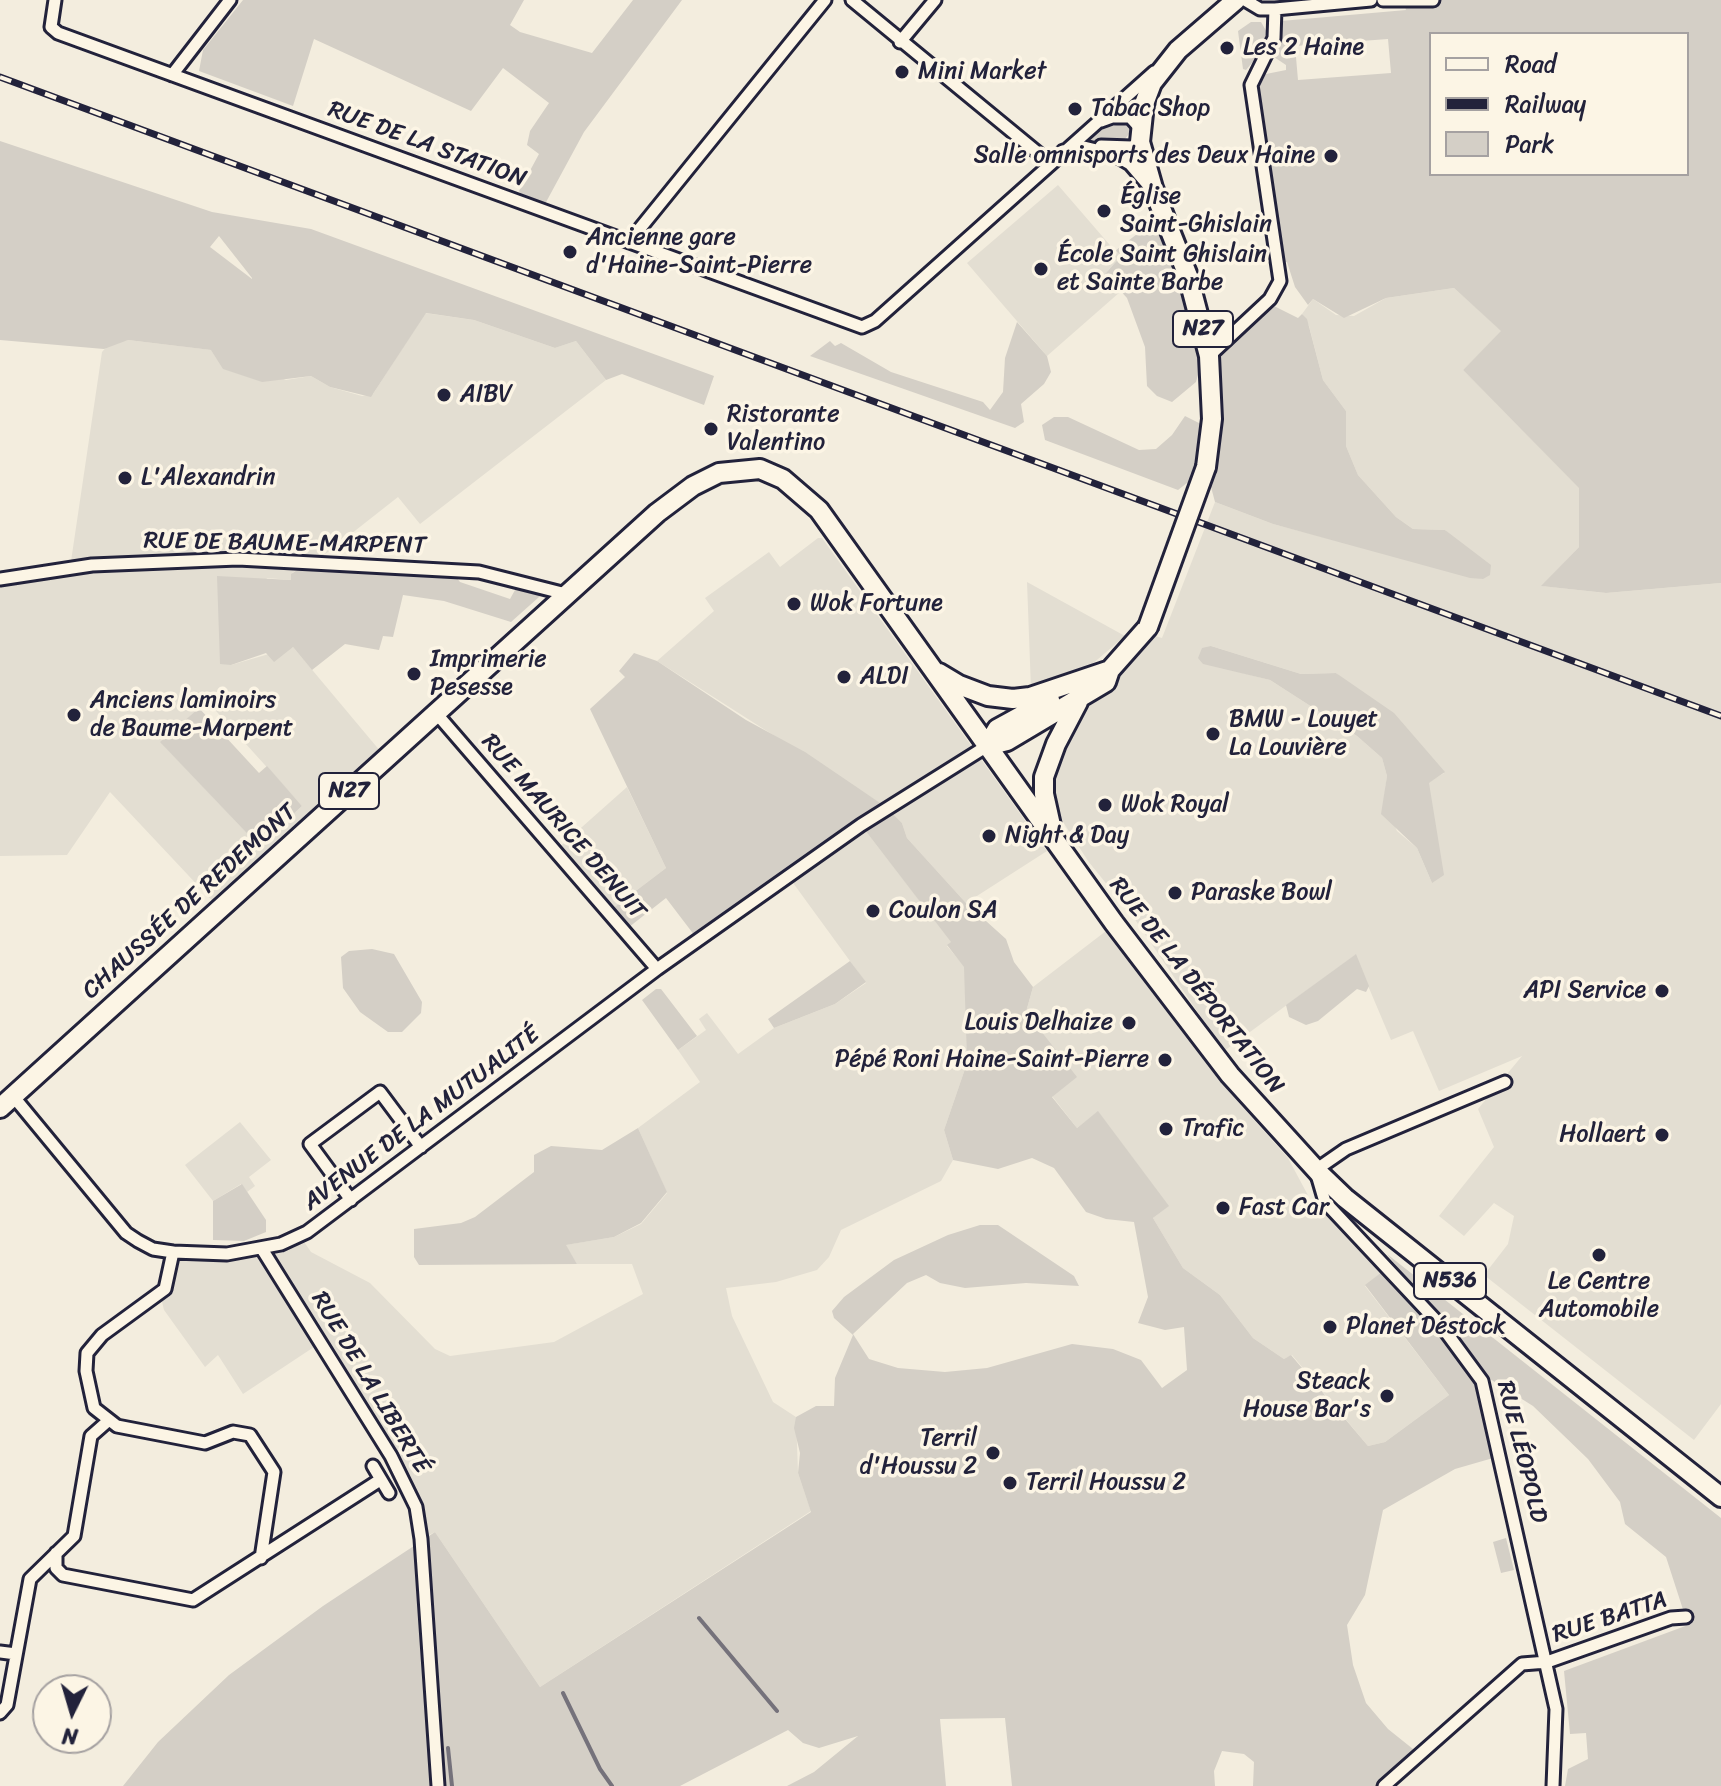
<!DOCTYPE html>
<html>
<head>
<meta charset="utf-8">
<style>
	body { margin:0 }
	#map { position:relative; width:1721px; height:1786px; overflow:hidden; background:#f3edde; font-family:Sriracha,sans-serif }
	canvas { display:block }
	.legend { position:absolute; left:1429px; top:32px; width:260px; height:144px; box-sizing:border-box; background:#fcf5e5; border:2px solid #a5a1a1; margin:0; padding:10px 14px; list-style:none; font-size:24px; color:#22223b }
	.legend li { display:flex; align-items:center; gap:16px; height:40px }
	.legend b { width:40px; border:2px solid #a5a1a1 }
	.north { position:absolute; left:32px; top:1674px; width:80px; height:80px; box-sizing:border-box; background:#fcf5e5; border:2px solid #a5a1a1; border-radius:50%; rotate:185deg; font-size:22px; font-weight:700; line-height:32px; text-align:center; color:#22223b }
	.north::after { content:''; display:block; margin:auto; width:28px; height:36px; background:#22223b; clip-path:polygon(50% 0,100% 100%,50% 72%,0 100%) }
</style>
</head>
<body>
<div id="map">
<canvas width="1721" height="1786"></canvas>
<ul class="legend">
<li><b style="height:10px;background:#fcf5e5"></b>Road</li>
<li><b style="height:10px;background:#22223b"></b>Railway</li>
<li><b style="height:22px;background:#d4cfc6"></b>Park</li>
</ul>
<div class="north">N</div>
</div>
<script>
const g = document.querySelector('canvas').getContext('2d');
g.lineJoin = 'round';
function fill(path, color) { g.fillStyle = color; g.fill(path, 'evenodd'); }
const shape = rows => new Path2D(rows.map(r => 'M' + r).join(''));
function trace(path, color, width, dash) { g.strokeStyle = color; g.lineWidth = width; g.lineCap = dash ? 'butt' : 'round'; g.setLineDash(dash || []); g.stroke(path); }
function label(font, color, halo, rows, align = 'center') {
  g.font = font + ' Sriracha,sans-serif'; g.lineWidth = 7; g.setLineDash([]); g.textBaseline = 'middle'; g.strokeStyle = halo; g.fillStyle = color; for (const [text, x, y, turn = 0] of rows) {
    g.save(); g.translate(x, y); g.rotate((+turn || 0) * Math.PI / 180); g.textAlign = isNaN(turn) ? turn : align; if (halo) g.strokeText(text, 0, 0); g.fillText(text, 0, 0); g.restore();
  }
}
const built = shape([
	[1058,185,1115,251,1122,255,1105,274,1120,292,1047,356,967,263],
	[1454,288,1502,331,1463,370,1579,487,1579,547,1542,586,1606,593,1721,583,1721,1404,1694,1440,1484,1275,1508,1244,1514,1216,1494,1203,1464,1236,1439,1216,1494,1147,1478,1109,1522,1056,1439,1091,1413,1031,1391,1040,1355,955,1224,1051,1134,918,1088,861,1049,800,1049,771,1076,720,1155,636,1162,638,1215,502,1273,524,1483,579,1445,530,1413,529,1396,517,1358,475,1346,446,1346,411,1323,380,1309,326,1302,314,1313,299,1336,315,1354,316,1386,298],
	[1211,646,1301,674,1336,673,1444,773,1428,783,1432,883,1417,848,1397,831,1384,800,1387,776,1382,758,1357,736,1270,680,1208,664],
	[425,313,474,320,555,348,576,341,606,380,420,524,398,497,328,552,292,573,291,580,267,578,231,665,293,647,386,758,219,908,110,792,67,855,0,856,0,579,70,568,102,352,110,343,128,340,212,350,286,380,311,376,330,387,362,396,373,394],
	[207,701,302,806,259,846,161,742],
	[818,538,822,538,1047,851,966,903,907,838,902,823,886,807,657,661,714,611,705,598,769,552,780,567],
	[1027,582,1125,636,1084,671,1031,689],
	[627,787,666,868,608,912,555,851],
	[861,825,952,942,947,946,965,967,967,1063,944,1130,953,1160,941,1181,841,1230,829,1257,817,1270,776,1282,726,1288,732,1316,773,1402,796,1417,798,1473,811,1511,540,1687,435,1532,421,1539,416,1507,320,1343,243,1394,218,1355,205,1367,164,1310,160,1293,173,1252,228,1254,300,1236,311,1252,370,1283,435,1349,450,1356,554,1342,643,1294,632,1264,577,1264,565,1245,614,1237,641,1224,667,1193,638,1128,700,1082,678,1050,706,1030,699,1019,707,1013,738,1054,774,1028,835,1004,866,983,788,876],
	[1106,931,1222,1084,1288,1158,1318,1214,1328,1206,1387,1268,1365,1286,1449,1395,1385,1442,1368,1446,1292,1355,1284,1359,1253,1338,1220,1295,1183,1268,1153,1218,1168,1206,1098,1112,1077,1128,1052,1096,1026,1012,1033,987],
	[240,1122,271,1160,249,1177,255,1186,247,1192,241,1184,213,1201,185,1165]
]);
const green = shape([
	[243,0,524,0,510,25,520,32,592,53,633,0,682,0,584,132,545,204,523,197,519,191,539,154,527,145,530,131,549,103,503,68,471,111,314,39,293,106,199,71,203,50],
	[1433,0,1721,0,1721,583,1606,593,1541,586,1579,547,1579,488,1463,370,1501,331,1454,288,1386,298,1344,318,1313,299,1308,305,1295,287,1287,262,1277,263,1255,86,1266,74,1286,70,1286,65,1271,55,1275,30,1281,28,1281,21,1406,10,1404,3],
	[1431,34,1687,34,1687,174,1431,174],
	[1388,39,1391,73,1298,80,1295,46],
	[1251,22,1261,22,1268,34,1262,51,1246,70,1243,69,1238,31],
	[1126,123,1132,130,1125,139,1085,141,1099,129],
	[0,141,212,212,311,229,714,376,704,405,622,374,606,380,576,341,555,348,474,320,426,313,371,397,330,387,311,376,262,382,223,369,211,350,128,340,104,349,0,340],
	[219,236,252,278,252,279,210,247],
	[1163,214,1202,361,1196,382,1172,402,1157,396,1147,386,1145,347,1127,298,1105,274,1122,255,1115,251],
	[1274,306,1298,318,1302,314,1307,319,1323,380,1346,411,1346,446,1358,475,1396,517,1413,529,1445,530,1491,565,1490,575,1483,579,1470,578,1273,524,1215,502,1206,468,1178,490,1045,440,1042,425,1054,417,1068,417,1139,450,1156,449,1172,435,1185,416,1211,429,1209,356],
	[1017,322,1047,356,1051,372,1044,384,1021,404,1024,422,1015,428,810,356,830,341,835,346,841,343,891,372,983,402,990,410,1003,392,1005,358],
	[310,562,451,570,460,582,510,599,520,581,548,589,511,622,444,601,403,595,393,637,383,636,379,650,345,644,312,670,293,647,274,662,266,653,231,665,220,664,217,576,291,580,291,574],
	[1211,646,1301,674,1336,673,1394,713,1445,772,1429,783,1444,875,1432,883,1417,848,1381,814,1387,776,1382,758,1357,736,1270,680,1203,664,1198,658,1202,648],
	[634,653,657,661,746,720,805,752,886,807,902,823,907,838,966,903,1006,939,1014,962,1033,987,1026,1012,1077,1077,1052,1097,1077,1128,1098,1111,1169,1206,1153,1218,1183,1268,1220,1295,1253,1338,1284,1359,1291,1355,1368,1446,1385,1442,1449,1395,1365,1285,1387,1268,1477,1371,1500,1456,1455,1469,1383,1510,1365,1595,1347,1625,1353,1665,1366,1703,1388,1729,1413,1749,1415,1759,1382,1786,1253,1786,1254,1762,1244,1754,1222,1751,1214,1771,1215,1786,1012,1786,1005,1718,940,1719,946,1786,787,1786,814,1772,858,1736,819,1748,803,1743,788,1730,680,1786,123,1786,158,1742,229,1675,323,1606,435,1532,540,1687,811,1512,798,1473,800,1453,794,1428,796,1417,816,1406,834,1406,835,1378,853,1335,834,1318,832,1311,844,1297,894,1260,948,1235,980,1225,998,1225,1074,1276,1079,1286,1026,1283,965,1288,940,1283,926,1275,907,1283,853,1334,869,1359,898,1368,945,1372,987,1368,1072,1344,1113,1349,1141,1360,1162,1388,1187,1370,1184,1327,1165,1330,1138,1323,1148,1297,1134,1222,1106,1219,1086,1212,1054,1168,1032,1158,998,1169,953,1160,944,1130,967,1063,964,967,947,945,951,942,861,825,698,940,666,898,624,931,608,912,666,868,590,709,625,677,619,671],
	[199,708,259,773,267,766,302,806,259,846,160,742],
	[372,949,394,954,422,1002,421,1013,402,1032,388,1032,360,1012,343,988,341,957,349,951],
	[1356,954,1369,986,1366,992,1357,989,1318,1021,1306,1025,1289,1017,1286,1005],
	[850,961,866,982,835,1004,774,1028,768,1019],
	[656,989,661,989,697,1036,678,1050,642,1000],
	[638,1128,667,1192,641,1223,614,1237,566,1245,577,1264,419,1265,414,1257,414,1229,461,1223,475,1217,534,1172,534,1155,551,1146,602,1150],
	[242,1184,266,1220,266,1232,244,1241,213,1240,213,1201],
	[1387,1254,1721,1518,1721,1786,1565,1786,1568,1769,1588,1759,1586,1733,1570,1734,1564,1671,1688,1625,1666,1557,1625,1524,1620,1502,1588,1459,1533,1406,1482,1374],
	[1506,1538,1514,1570,1501,1573,1493,1542]
]);
const stream = shape([
	[699,1618,777,1711],
	[563,1693,600,1769,612,1786],
	[448,1748,452,1786]
]);
const street = shape([
	[55,0,51,27,58,33,862,327,875,321,1154,72],
	[852,0,1049,162],
	[1245,0,1260,9,1275,9,1371,0],
	[1383,0,1433,0],
	[900,42,935,0],
	[172,75,230,0],
	[1101,121,1112,117,1130,117,1141,129],
	[1101,146,1132,147,1140,142],
	[1063,151,1084,147,1113,154,1130,164,1148,185],
	[629,242,825,0],
	[1209,356,1270,299,1280,281,1251,85,1274,38,1275,9],
	[0,579,92,565,238,559,479,572,566,594],
	[436,713,657,969],
	[1505,1082,1346,1149,1320,1167,1318,1178,1325,1202,1443,1328,1482,1381,1556,1709,1553,1786],
	[13,1096,126,1233,138,1241,153,1249,173,1252,227,1254,281,1244,307,1232,657,969,861,825,987,746],
	[351,1200,310,1144,380,1092,421,1147],
	[262,1249,391,1456,416,1507,421,1539,438,1786],
	[173,1252,165,1289,102,1335,87,1353,86,1371,94,1408,117,1426,205,1443,233,1432,250,1435,274,1472,261,1558],
	[373,1466,389,1493],
	[56,1553,56,1568,63,1575,193,1600,380,1480],
	[0,1652,16,1654],
	[0,1713,7,1705,30,1579,74,1536,91,1436,108,1421],
	[1384,1786,1522,1664,1547,1662,1671,1618,1686,1617]
]);
const primary = shape([
	[1206,467,1212,419,1209,356,1188,276,1153,188,1140,142,1144,104,1152,83,1178,50,1236,0],
	[939,673,959,685,988,696,1013,699,1030,697,1110,670],
	[987,746,1007,741,1106,682,1110,670,1148,627],
	[987,746,997,729,1050,700],
	[1052,830,1044,794,1044,777,1056,744,1078,702],
	[0,1108,657,513,693,486,719,473,760,469,783,479,819,510,1114,923,1230,1075,1319,1173,1345,1198,1721,1497]
]);
const rail = shape([
	[0,77,1721,716]
]);
const primaryBridge = shape([
	[1148,627,1206,467]
]);
const markers = [
	[1227,48,8,"#22223b"],
	[902,72,8,"#22223b"],
	[1075,109,8,"#22223b"],
	[1331,156,8,"#22223b"],
	[1104,211,8,"#22223b"],
	[570,252,8,"#22223b"],
	[1041,269,8,"#22223b"],
	[444,395,8,"#22223b"],
	[711,429,8,"#22223b"],
	[125,478,8,"#22223b"],
	[794,604,8,"#22223b"],
	[414,674,8,"#22223b"],
	[844,677,8,"#22223b"],
	[74,715,8,"#22223b"],
	[1213,734,8,"#22223b"],
	[1105,805,8,"#22223b"],
	[989,836,8,"#22223b"],
	[1175,893,8,"#22223b"],
	[873,911,8,"#22223b"],
	[1662,991,8,"#22223b"],
	[1129,1023,8,"#22223b"],
	[1165,1060,8,"#22223b"],
	[1166,1129,8,"#22223b"],
	[1662,1135,8,"#22223b"],
	[1223,1208,8,"#22223b"],
	[1599,1255,8,"#22223b"],
	[1330,1327,8,"#22223b"],
	[1387,1396,8,"#22223b"],
	[993,1453,8,"#22223b"],
	[1010,1483,8,"#22223b"]
];
const shields = [
	[1203,329,60],
	[349,791,60],
	[1450,1281,72]
];
const shieldNames = [
	["N27",1203,329],
	["N27",349,791],
	["N536",1450,1281]
];
const poiNames = [
	["Les 2 Haine",1243,48],
	["Mini Market",918,72],
	["Tabac Shop",1091,109],
	["Salle omnisports des Deux Haine",1315,156,"right"],
	["Église",1120,197],
	["Saint-Ghislain",1120,225],
	["Ancienne gare",586,238],
	["d'Haine-Saint-Pierre",586,266],
	["École Saint Ghislain",1057,255],
	["et Sainte Barbe",1057,283],
	["AIBV",460,395],
	["Ristorante",727,415],
	["Valentino",727,443],
	["L'Alexandrin",141,478],
	["Wok Fortune",810,604],
	["Imprimerie",430,660],
	["Pesesse",430,688],
	["ALDI",860,677],
	["Anciens laminoirs",90,701],
	["de Baume-Marpent",90,729],
	["BMW - Louyet",1229,720],
	["La Louvière",1229,748],
	["Wok Royal",1121,805],
	["Night & Day",1005,836],
	["Paraske Bowl",1191,893],
	["Coulon SA",889,911],
	["API Service",1646,991,"right"],
	["Louis Delhaize",1113,1023,"right"],
	["Pépé Roni Haine-Saint-Pierre",1149,1060,"right"],
	["Trafic",1182,1129],
	["Hollaert",1646,1135,"right"],
	["Fast Car",1239,1208],
	["Le Centre",1599,1282,"center"],
	["Automobile",1599,1310,"center"],
	["Planet Déstock",1346,1327],
	["Steack",1371,1382,"right"],
	["House Bar's",1371,1410,"right"],
	["Terril",977,1439,"right"],
	["d'Houssu 2",977,1467,"right"],
	["Terril Houssu 2",1026,1483]
];
const streetNames = [
	["RUE DE LA STATION",427,145,20],
	["RUE DE BAUME-MARPENT",285,544,1],
	["RUE MAURICE DENUIT",563,827,49],
	["CHAUSSÉE DE REDEMONT",190,902,-42],
	["RUE DE LA DÉPORTATION",1196,986,52],
	["AVENUE DE LA MUTUALITÉ",422,1119,-37],
	["RUE DE LA LIBERTÉ",370,1383,59],
	["RUE LÉOPOLD",1521,1452,76],
	["RUE BATTA",1610,1618,-18]
];
fill(built, '#e3ded2');
fill(green, '#d4cfc6');
trace(stream, '#75727b', 4);
trace(street, '#22223b', 17);
trace(primary, '#22223b', 24);
trace(street, '#fcf5e5', 11);
trace(primary, '#fcf5e5', 18);
trace(rail, '#22223b', 7);
trace(rail, '#fcf5e5', 4, [12]);
trace(primaryBridge, '#22223b', 24, []);
trace(primaryBridge, '#fcf5e5', 18);
for (const [x, y, r, color] of markers) { const dot = new Path2D(); dot.arc(x, y, r, 0, 2 * Math.PI); g.fillStyle = color; g.fill(dot); trace(dot, '#fcf5e5', 3); }
for (const [x, y, w] of shields) { const box = new Path2D(); box.roundRect(x - w / 2, y - 18, w, 36, 6); g.fillStyle = '#fcf5e5'; g.fill(box); trace(box, '#22223b', 2); }
label('bold 22px', '#22223b', null, shieldNames);
label('24px', '#22223b', '#fcf5e5', poiNames, 'left');
label('24px', '#22223b', '#fcf5e5', streetNames);
</script>
</body>
</html>
